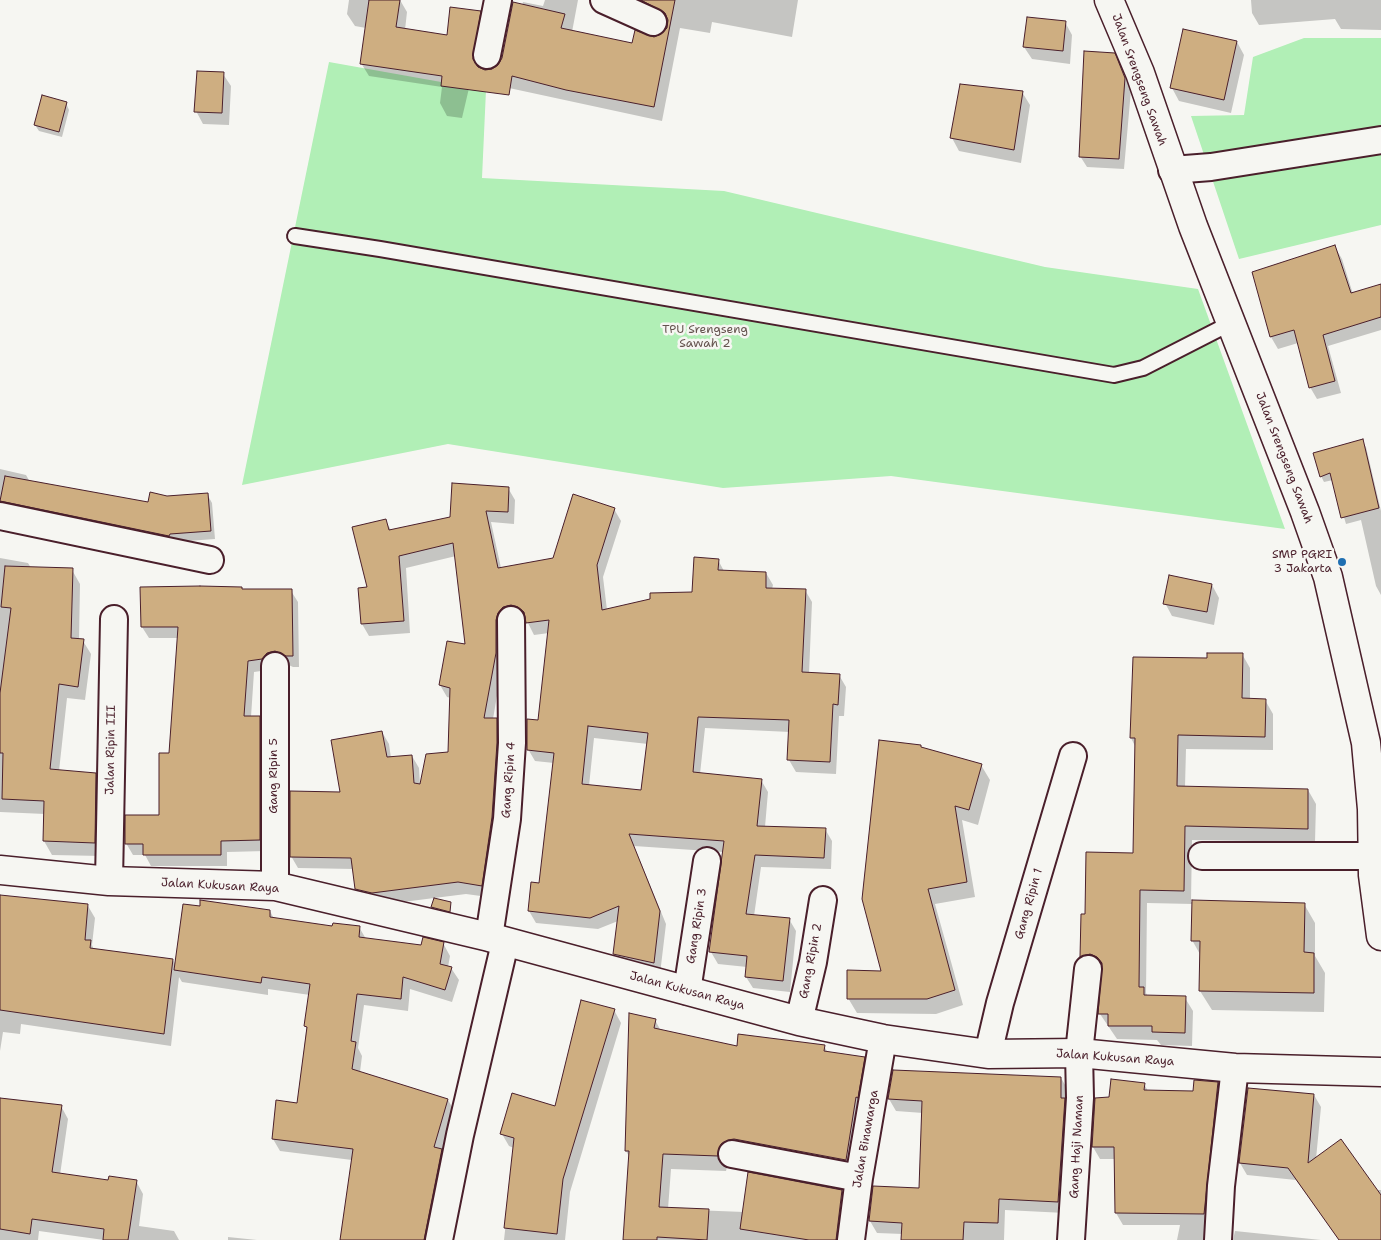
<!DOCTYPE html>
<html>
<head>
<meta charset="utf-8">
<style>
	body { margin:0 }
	canvas { display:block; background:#f6f6f2 }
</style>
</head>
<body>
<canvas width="1381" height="1240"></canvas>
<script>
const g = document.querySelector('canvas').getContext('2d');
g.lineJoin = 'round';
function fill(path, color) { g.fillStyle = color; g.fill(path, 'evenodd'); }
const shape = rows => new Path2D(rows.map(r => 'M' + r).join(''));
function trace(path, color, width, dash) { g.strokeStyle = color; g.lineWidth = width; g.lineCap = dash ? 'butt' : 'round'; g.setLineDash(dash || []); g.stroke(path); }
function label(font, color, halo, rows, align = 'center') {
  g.font = font + ' "Shantell Sans",sans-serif'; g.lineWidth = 5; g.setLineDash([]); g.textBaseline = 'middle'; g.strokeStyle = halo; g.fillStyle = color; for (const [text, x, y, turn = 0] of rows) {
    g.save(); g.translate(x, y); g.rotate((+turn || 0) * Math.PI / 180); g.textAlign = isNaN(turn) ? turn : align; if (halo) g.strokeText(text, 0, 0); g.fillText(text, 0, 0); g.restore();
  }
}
const green = shape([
	[1304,38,1381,38,1381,225,1239,259,1191,116,1244,115,1253,57],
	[329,62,486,90,482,178,724,191,1045,267,1198,289,1285,529,891,476,723,488,448,444,242,485]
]);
const shadow = shape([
	[349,0,400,0,407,12,405,30,448,36,477,12,484,24,462,118,447,116,440,103,442,87,369,76,361,63,366,28,355,26,347,14],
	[545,0,578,0,572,32,633,44,662,35,668,29,669,23,624,0,798,0,792,37,712,22,710,33,680,28,662,121,509,88,501,73,523,2,543,6],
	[1251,0,1381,0,1381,30,1341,29,1335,19,1259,25,1252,13],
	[1065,22,1072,35,1070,64,1032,59,1024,47],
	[1237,42,1244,55,1231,113,1179,101,1172,88],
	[1114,55,1131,90,1124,169,1087,167,1080,156],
	[223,74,231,86,229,125,203,124,196,111],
	[1022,92,1030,105,1021,163,959,151,952,138],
	[66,103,69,110,62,137,39,131,35,125],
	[1335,247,1342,259,1353,294,1381,293,1381,330,1328,346,1341,393,1317,399,1310,387,1298,343,1278,349,1271,337,1253,273],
	[1362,441,1366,447,1381,511,1381,595,1376,586,1361,520,1346,524,1333,480,1324,482,1321,476],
	[0,469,26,475,30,482,149,503,207,494,212,503,215,539,174,542,0,511],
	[508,488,515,500,514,524,491,522,501,568,554,559,614,509,621,521,603,577,607,610,693,593,718,560,724,571,766,573,773,585,772,589,805,590,812,602,809,674,839,675,846,687,844,716,839,716,836,774,796,772,789,760,790,732,705,728,700,774,761,780,768,792,765,827,825,829,832,841,831,869,761,867,754,916,789,919,796,931,790,992,753,988,746,977,747,967,718,964,711,952,723,852,634,846,666,924,660,974,622,966,615,954,618,921,598,929,536,923,529,911,541,884,554,763,535,761,528,749,540,721,549,633,534,635,526,619,518,617,502,666,493,719,496,719,503,731,488,897,466,894,379,905,364,901,357,889,354,869,298,868,291,856,341,793,382,732,389,744,391,758,412,756,419,768,420,785,449,753,451,698,447,697,440,685,466,646,456,556,406,568,410,633,369,636,362,624,368,588,385,520,391,530,451,518],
	[594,738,648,744,642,791,589,786],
	[0,558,28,563,31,568,72,570,80,584,79,640,83,641,91,654,85,700,67,698,59,771,95,774,103,788,102,856,52,855,44,841,45,814,0,812],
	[1212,585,1219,598,1214,625,1172,616,1165,603],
	[142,588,241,588,243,590,291,591,298,602,299,667,293,667,282,662,268,670,254,672,251,717,259,717,266,728,266,851,227,852,227,866,151,866,145,855,133,855,126,843,160,816,170,755,179,638,149,638,142,627],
	[1242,654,1250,668,1250,700,1265,700,1273,714,1273,750,1186,749,1185,787,1308,790,1316,804,1315,842,1192,840,1191,902,1304,904,1315,923,1315,956,1325,973,1324,1012,1212,1010,1200,991,1201,956,1192,940,1193,904,1147,903,1146,993,1148,997,1185,998,1193,1011,1192,1046,1161,1045,1157,1040,1117,1039,1100,1014,1103,969,1099,968,1089,970,1081,956,1086,915,1134,854,1136,748,1131,738,1209,659],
	[922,749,981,765,990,780,978,825,962,820,975,897,935,904,963,1005,936,1014,857,1013,848,998,883,972],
	[0,896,88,906,95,918,92,945,94,950,173,960,176,965,270,911,274,919,333,928,359,927,366,939,422,946,443,943,450,956,448,967,451,968,459,980,452,1002,410,989,408,1011,364,1005,358,1048,362,1056,360,1072,448,1100,455,1112,442,1153,448,1163,433,1240,342,1240,352,1160,280,1151,273,1139,298,1104,310,995,268,989,268,995,182,982,179,977,171,1046,21,1024,20,1034,3,1032,0,1051],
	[614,1010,621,1023,570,1192,565,1240,504,1240,514,1148,509,1146,502,1134,556,1108],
	[655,1020,661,1031,738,1048,824,1046,828,1053,864,1058,872,1073,854,1175,729,1159,726,1171,671,1169,668,1209,744,1212,842,1191,850,1206,846,1240,625,1240,630,1158,626,1151],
	[1061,1078,1068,1090,1065,1213,1005,1210,1004,1240,902,1240,903,1234,877,1233,870,1221,920,1189,923,1113,896,1111,889,1099],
	[1217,1083,1225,1096,1210,1240,1177,1240,1180,1225,1123,1225,1116,1213,1115,1159,1100,1159,1093,1147,1096,1099,1111,1098,1144,1084,1148,1091,1194,1092],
	[1314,1095,1321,1107,1316,1159,1375,1190,1381,1190,1381,1240,1339,1240,1296,1180,1247,1175,1240,1163],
	[0,1098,61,1106,68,1119,60,1175,110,1182,136,1181,143,1194,139,1226,174,1231,179,1240,104,1240,39,1231,38,1240,0,1240],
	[1235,1231,1321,1240,1233,1240],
	[228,1237,257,1240,228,1240]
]);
const building = shape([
	[369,0,400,0,396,27,447,35,450,7,481,11,473,59,478,67,485,70,492,69,498,65,502,58,513,2,565,14,561,28,632,43,635,30,654,37,661,34,667,28,668,20,665,13,641,0,675,0,654,107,566,90,512,76,509,95,441,86,442,76,360,64,369,0],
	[1027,17,1066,21,1063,51,1023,47,1027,17],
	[1183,29,1237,41,1224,100,1170,88,1183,29],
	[1084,51,1115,53,1125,78,1119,159,1079,157,1084,51],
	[197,71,224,72,222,113,194,112,197,71],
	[960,84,1023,91,1014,150,950,138,960,84],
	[42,95,67,102,59,132,34,125,42,95],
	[1335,245,1351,293,1381,284,1381,317,1323,335,1335,381,1309,388,1294,330,1270,337,1252,272,1335,245],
	[1363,439,1379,508,1341,518,1330,473,1320,477,1313,453,1363,439],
	[5,476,148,502,150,492,167,496,208,493,211,531,170,534,169,536,0,501,5,476],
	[452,483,509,487,508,512,486,511,498,568,553,558,573,494,615,508,597,565,602,610,650,599,650,593,692,592,694,557,719,559,718,570,766,572,766,588,806,589,802,672,840,674,838,705,833,704,830,762,787,760,789,720,698,717,693,772,762,779,757,826,826,828,824,858,755,855,746,914,790,918,783,981,745,977,747,956,709,952,724,841,629,834,660,911,654,963,613,954,619,906,590,918,528,911,531,882,539,883,554,753,527,750,527,719,538,720,549,620,526,623,524,612,518,607,511,605,503,607,498,613,496,620,496,653,484,718,497,718,497,743,492,817,482,886,458,882,372,893,355,889,351,858,290,857,290,791,340,792,331,740,382,731,387,757,412,755,414,783,420,784,426,754,448,752,450,688,439,685,447,641,465,644,453,543,399,556,404,621,361,624,358,588,367,587,352,527,386,519,389,530,450,517,452,483],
	[588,726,648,733,641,790,582,784,588,726],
	[5,566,73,568,71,638,84,639,78,687,59,684,50,769,96,773,95,843,43,841,44,801,2,799,3,753,0,753,0,693,11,608,1,607,5,566],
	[1169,575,1212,584,1207,612,1163,604,1169,575],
	[200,586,242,587,242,589,292,589,293,656,286,656,275,651,267,653,262,659,248,661,244,716,260,716,260,840,221,841,221,855,143,855,143,844,125,844,125,815,159,815,159,753,169,753,178,627,141,627,140,587,200,586],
	[1207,653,1243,653,1242,698,1266,699,1265,737,1178,735,1177,786,1308,789,1308,829,1185,826,1184,891,1140,890,1139,987,1144,987,1144,995,1186,996,1185,1033,1152,1032,1152,1026,1108,1026,1108,1014,1098,1014,1102,963,1097,957,1090,954,1080,957,1081,914,1085,914,1086,852,1133,853,1135,738,1130,738,1133,657,1207,658,1207,653],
	[879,740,921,745,921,747,982,764,969,810,955,806,967,882,928,889,955,990,927,999,847,999,847,970,881,971,862,899,879,740],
	[0,895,88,904,85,940,91,940,90,948,173,959,164,1034,0,1010,0,895],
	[434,898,451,902,450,912,431,907,434,898],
	[200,900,270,910,270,917,332,926,333,923,360,926,359,937,421,945,423,937,444,942,440,964,452,967,445,990,403,977,401,999,357,994,351,1041,356,1042,352,1069,448,1099,434,1147,442,1149,424,1240,340,1240,353,1149,272,1139,276,1100,297,1103,307,1027,304,1026,310,984,262,977,261,983,174,970,183,904,200,906,200,900],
	[1192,900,1305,903,1304,952,1314,953,1314,993,1199,991,1200,941,1191,941,1192,900],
	[581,1000,615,1009,563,1179,557,1234,504,1228,514,1138,500,1134,512,1093,555,1106,581,1000],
	[629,1013,656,1019,654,1028,737,1046,738,1034,825,1045,824,1051,865,1057,858,1098,856,1097,846,1160,734,1139,728,1140,721,1144,718,1156,663,1154,659,1207,709,1209,707,1240,657,1237,657,1240,623,1240,629,1151,625,1151,629,1013],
	[893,1070,1061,1077,1061,1098,1065,1098,1058,1202,999,1199,998,1223,964,1222,963,1240,901,1240,902,1223,869,1221,873,1186,919,1188,922,1101,888,1099,893,1070],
	[1111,1079,1145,1083,1144,1090,1193,1091,1194,1080,1218,1082,1204,1214,1115,1213,1114,1147,1092,1147,1095,1098,1109,1097,1111,1079],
	[1248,1088,1314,1094,1308,1163,1341,1139,1381,1195,1381,1240,1339,1240,1288,1168,1239,1163,1248,1088],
	[0,1098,62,1105,52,1172,108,1180,109,1176,137,1180,128,1240,103,1240,104,1229,32,1219,30,1234,0,1229,0,1098],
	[748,1172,842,1190,836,1240,809,1240,740,1229,748,1172]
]);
const lane = shape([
	[295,236,380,249,1114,375,1143,368,1231,323]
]);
const street = shape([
	[604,0,653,22],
	[487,55,498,0],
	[1172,170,1211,167,1381,140],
	[0,516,210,560],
	[1202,856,1374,856],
	[109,881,114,619],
	[275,886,275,666],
	[489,937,507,819,512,743,511,620],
	[687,991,707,861],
	[799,1021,813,962,823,900],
	[988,1054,1000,1003,1073,756],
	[732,1154,859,1178],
	[439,1240,460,1135,505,943],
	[851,1240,859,1178,883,1039],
	[1071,1240,1080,1098,1079,1053,1088,969],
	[1218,1240,1221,1186,1235,1068]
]);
const secondary = shape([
	[1109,0,1140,73,1193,226,1305,512,1328,577,1366,743,1372,809,1373,875,1381,936],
	[0,870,109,881,275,886,489,937,799,1021,883,1039,988,1054,1079,1053,1235,1068,1381,1072]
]);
const markers = [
	[1342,562,5,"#1f6fb2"]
];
const streetNames = [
	["Jalan Srengseng Sawah",1139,80,70],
	["Jalan Srengseng Sawah",1284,458,69],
	["Jalan Ripin III",111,750,-89],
	["Gang Ripin 5",274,776,-90],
	["Gang Ripin 4",509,780,-86],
	["Jalan Kukusan Raya",220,886,3],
	["Gang Ripin 1",1029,904,-74],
	["Gang Ripin 3",697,926,-81],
	["Gang Ripin 2",811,961,-79],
	["Jalan Kukusan Raya",687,991,15],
	["Jalan Kukusan Raya",1115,1058,4],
	["Jalan Binawarga",866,1139,-80],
	["Gang Haji Naman",1077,1147,-87]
];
const parkNames = [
	["TPU Srengseng",705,330],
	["Sawah 2",705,344]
];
const poiNames = [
	["SMP PGRI",1332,555],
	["3 Jakarta",1332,569]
];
fill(green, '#b1efb6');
fill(shadow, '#0003');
fill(building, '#ceae81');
trace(building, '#4a1f2b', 1);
trace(lane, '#4a1f2b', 18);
trace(street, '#4a1f2b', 30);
trace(secondary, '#4a1f2b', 31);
trace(lane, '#f6f6f2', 14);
trace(street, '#f6f6f2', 26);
trace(secondary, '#f6f6f2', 28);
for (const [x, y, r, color] of markers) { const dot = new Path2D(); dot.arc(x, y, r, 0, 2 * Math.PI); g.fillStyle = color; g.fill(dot); trace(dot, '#f6f6f2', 2); }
label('12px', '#4a1f2b', '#f6f6f2', streetNames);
label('12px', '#64534e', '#f6f6f2', parkNames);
label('12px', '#4a1f2b', '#f6f6f2', poiNames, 'right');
</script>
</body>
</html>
